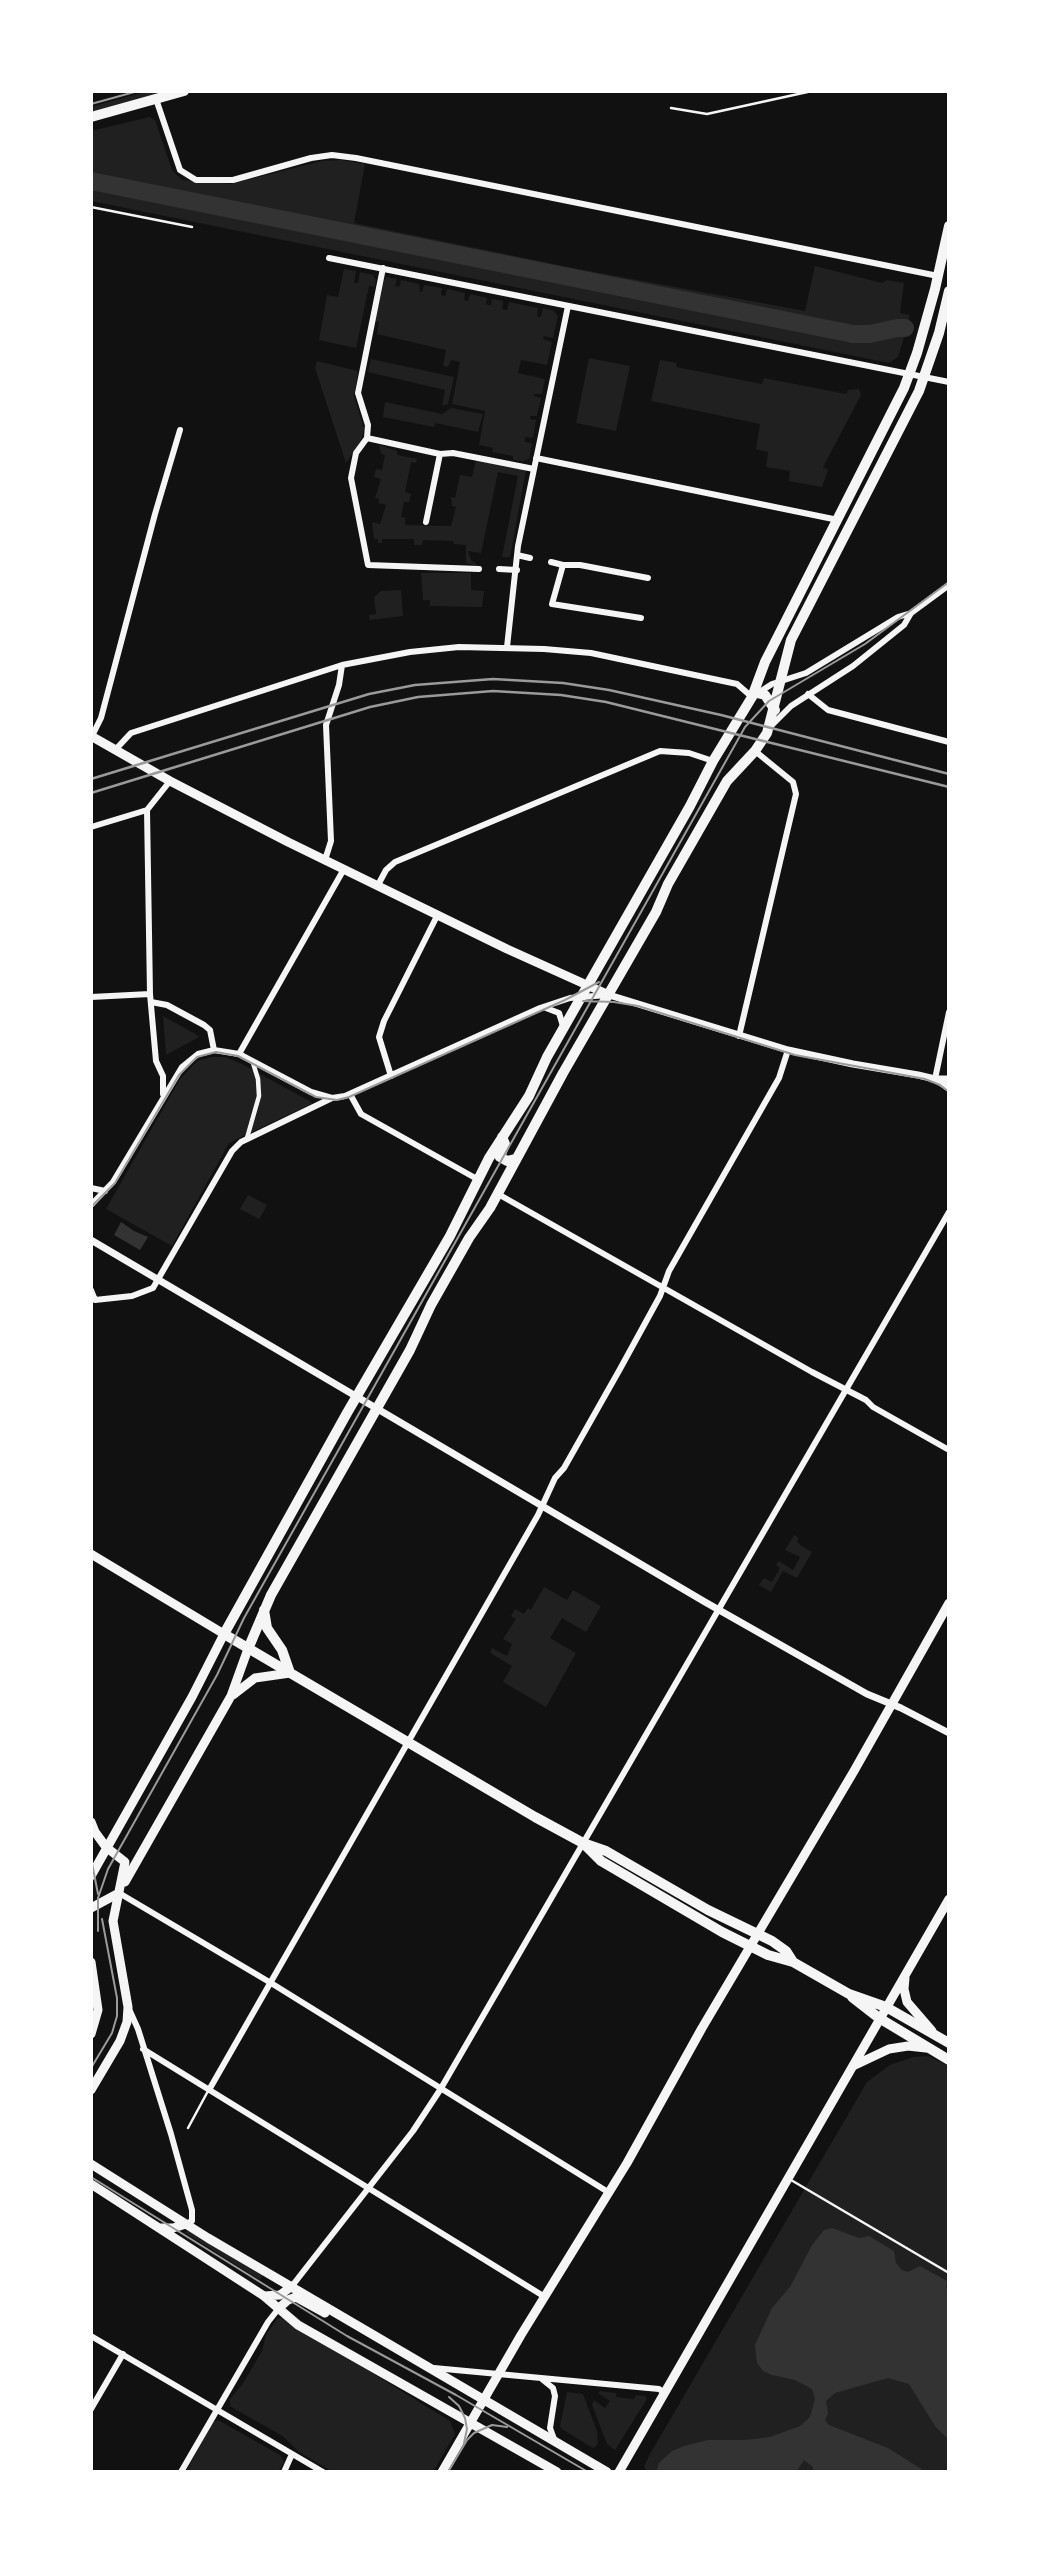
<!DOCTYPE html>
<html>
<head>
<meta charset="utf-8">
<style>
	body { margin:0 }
	#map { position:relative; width:1040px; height:2563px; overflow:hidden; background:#111; font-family:"Fira Sans Condensed",sans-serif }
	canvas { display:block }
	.frame { position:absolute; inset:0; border:93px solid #fff; pointer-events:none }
</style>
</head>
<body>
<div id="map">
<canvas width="1040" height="2563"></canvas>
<div class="frame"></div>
</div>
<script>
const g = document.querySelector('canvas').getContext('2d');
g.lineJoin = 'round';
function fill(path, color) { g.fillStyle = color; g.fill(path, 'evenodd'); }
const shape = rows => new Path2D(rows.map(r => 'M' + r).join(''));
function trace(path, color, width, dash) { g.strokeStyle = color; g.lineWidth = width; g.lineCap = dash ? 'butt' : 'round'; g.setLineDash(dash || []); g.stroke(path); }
const green = shape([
	[148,91,167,91,91,112,91,107],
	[150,117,155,120,172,170,182,180,231,184,322,161,341,160,365,164,354,223,578,269,805,311,815,266,882,283,887,280,904,283,900,313,910,315,902,344,898,357,889,363,91,201,91,131],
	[344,269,356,271,354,283,358,283,360,272,373,275,376,280,375,287,369,286,356,348,319,340,327,295,338,297],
	[387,277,397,279,395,286,399,287,401,280,419,284,420,292,422,292,424,285,442,288,441,295,445,296,447,289,465,293,464,300,468,301,470,294,487,298,486,304,488,305,491,305,492,299,503,301,502,309,507,310,509,302,538,308,537,316,539,317,541,317,543,308,554,311,558,316,553,338,544,336,543,339,552,342,547,365,521,360,518,373,545,379,542,394,534,394,534,396,541,398,537,416,530,416,530,419,536,420,533,438,525,437,525,442,532,443,529,459,523,461,513,460,513,456,492,452,493,448,479,445,485,411,452,404,460,362,451,360,448,367,443,366,446,350,377,334,379,322,375,321,384,280],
	[589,358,630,366,616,431,576,423],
	[371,359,454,377,448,404,442,406,445,390,368,372],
	[660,360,677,363,676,367,762,384,764,378,846,394,848,390,859,389,861,395,823,467,828,470,822,487,789,481,790,471,766,467,768,452,756,449,760,424,651,401],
	[317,361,358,371,354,396,364,429,361,440,346,463,315,368],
	[385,402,442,414,451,408,483,414,478,432,435,423,434,427,383,417],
	[379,445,397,451,397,455,417,459,416,463,411,462,405,492,411,494,409,502,404,502,401,517,405,518,405,525,451,526,456,507,452,506,451,497,455,498,460,475,472,477,476,460,526,470,510,557,502,557,518,476,498,472,481,553,468,551,471,560,479,566,466,563,466,545,454,544,453,541,423,540,422,545,414,545,414,539,382,539,382,543,378,543,378,539,374,539,372,522,380,524,386,505,378,503,379,499,375,498,381,479,374,477,376,469,382,470,385,455,381,454],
	[421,573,471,573,471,590,484,591,482,607,430,606,430,600,423,600],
	[401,590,403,616,370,620,369,615,376,614,374,597,381,591],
	[163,1016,199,1036,199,1037,166,1055],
	[211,1057,225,1057,240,1063,313,1103,229,1143,172,1246,106,1209,180,1079,197,1061],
	[248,1195,267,1205,259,1219,240,1209],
	[794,1535,799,1538,797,1541,800,1545,812,1552,797,1578,783,1571,771,1592,759,1585,764,1578,772,1582,780,1568,776,1565,779,1561,793,1570,800,1557,785,1550],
	[544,1587,567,1600,573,1590,601,1606,586,1632,562,1618,550,1638,576,1653,546,1707,503,1682,512,1666,490,1653,492,1648,507,1656,512,1644,503,1639,516,1619,511,1616,515,1609,524,1614,528,1608,531,1610],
	[928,2056,949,2066,949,2472,647,2472,644,2466,650,2454,867,2082,890,2065,913,2057],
	[189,2231,263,2275,260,2280,184,2232],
	[278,2318,283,2318,450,2421,455,2434,433,2472,333,2472,299,2452,284,2437,230,2406,230,2399,242,2385,262,2351,266,2335],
	[600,2391,616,2393,616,2397,634,2399,636,2395,645,2396,647,2399,615,2450,607,2444,592,2405,594,2400,605,2408,610,2401,598,2393],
	[567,2392,583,2394,597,2431,598,2445,593,2448,562,2429,560,2426],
	[218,2420,280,2455,284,2462,278,2472,186,2472,213,2422]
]);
const water = shape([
	[121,1222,134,1231,148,1237,140,1250,114,1235],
	[832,2228,859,2238,869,2236,894,2251,896,2263,902,2270,908,2272,920,2266,947,2281,946,2288,949,2291,949,2440,935,2426,909,2384,888,2378,835,2393,826,2401,828,2414,825,2420,829,2425,888,2448,926,2472,813,2472,813,2467,804,2460,796,2472,659,2472,657,2469,659,2463,672,2451,684,2446,708,2440,745,2440,770,2437,800,2426,810,2417,815,2399,812,2389,795,2380,772,2375,763,2371,757,2363,755,2345,772,2308,790,2287,812,2245,824,2230]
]);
const river = shape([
	[91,181,853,334,870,334,897,328,905,328]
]);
const service = shape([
	[671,108,707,114,812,91],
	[91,207,192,227],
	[188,2128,208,2091],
	[791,2180,949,2273]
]);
const pedestrian = shape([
	[247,1138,259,1096,258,1079,253,1063]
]);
const minor = shape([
	[156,99,180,170,196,180,233,180,311,158,332,155,356,158,938,276],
	[329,258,949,382],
	[383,268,358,393,368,425,367,438,440,454,453,453,534,469],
	[367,438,356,453,351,478,368,565,479,569],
	[536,458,838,520],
	[426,522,440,454],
	[517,555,530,558],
	[551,562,563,565,552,604,641,618],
	[563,565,580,565,648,578],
	[499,569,517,570],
	[507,647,518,546,568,306],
	[808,694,828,710,949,742],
	[769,728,791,706,853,666,904,625,911,613],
	[92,736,101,718,155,514,180,430],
	[116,749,131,733,342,665,410,652,459,647,544,649,591,653,737,684,752,697,772,684,806,673,898,617,911,613,949,585],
	[91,827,147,810],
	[325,860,331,841,326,725,339,685,342,665],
	[378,885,386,870,395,862,660,751,689,753,713,761],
	[91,997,150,994],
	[151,1002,167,1005,204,1025,210,1030,214,1050],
	[546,1008,559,1013,563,1026],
	[739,1036,796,794,793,782,755,751],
	[239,1054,344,869],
	[391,1076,379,1037,384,1021,438,914],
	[935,1079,949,1012],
	[163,1094,163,1076,156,1061,150,994,147,810,170,781],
	[350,1094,361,1114,477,1179],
	[91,1188,105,1191],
	[498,1194,812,1372,866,1400,873,1407,949,1450],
	[91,1205,113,1182,182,1067,198,1054,214,1050,239,1054,311,1092,332,1098],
	[91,1290,95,1300],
	[95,1300,132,1296,153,1288,232,1151,241,1142,332,1098,345,1096,540,1008,570,998,607,995],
	[119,1893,271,1983,608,2192],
	[129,2009,138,2029,171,2134,192,2210,192,2221,186,2224],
	[143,2049,545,2297],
	[209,2090,538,1515,555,1478,564,1468,620,1369,660,1296,669,1271,779,1078,788,1050],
	[292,2286,413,2131,440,2090,949,1212],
	[91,2336,323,2472],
	[434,2368,659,2389,665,2393],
	[543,2380,553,2388,555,2396,550,2428,554,2439],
	[91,2409,123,2354],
	[181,2472,268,2322,279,2308],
	[284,2472,292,2454]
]);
const tertiary = shape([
	[609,995,788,1050,853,1064,918,1075,935,1079,949,1088],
	[935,1079,949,1079],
	[91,1240,705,1602,867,1694,901,1708,949,1733]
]);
const secondary = shape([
	[91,736,170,781,288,842,507,949,609,995],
	[91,1554,224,1634,192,1697,91,1876],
	[233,1695,255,1678,290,1673],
	[91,1822,95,1832,106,1847,125,1862,113,1921,128,2007,127,2022,120,2041,91,2090],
	[125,1882,231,1696,248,1649],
	[91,1908,119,1893],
	[91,1962,98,2010,91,2034],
	[905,1978,904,1989,907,2002,932,2031],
	[853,2066,889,2049,908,2046,926,2048],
	[91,2164,208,2238,607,2472],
	[91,2184,264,2296,298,2325,557,2472],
	[160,2228,173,2228,186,2224],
	[264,2296,280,2295,292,2286],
	[279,2308,288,2300,296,2297,325,2313],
	[442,2472,521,2335,627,2163,702,2028,854,1771,949,1603],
	[619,2472,949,1899]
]);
const primary = shape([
	[91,117,184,91],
	[757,693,765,695,775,710],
	[502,1137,505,1144,500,1157,507,1161,515,1159],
	[264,1610,267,1628,282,1650,290,1673],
	[248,1649,271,1595,410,1350,431,1305,469,1238,490,1208,563,1073,656,912,668,884,727,781,755,751,767,733,791,640,919,391,939,333,949,291],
	[583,1843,601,1861,722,1932,768,1955,793,1962,849,1994,886,2007],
	[793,1962,786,1951,772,1941,708,1910,606,1851,583,1843,535,1817,224,1634,347,1413,450,1236,489,1158,529,1096,547,1057,690,806,713,761,752,697,765,662,904,388,917,353,935,289,949,226],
	[852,1997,879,2018]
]);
const trunk = shape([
	[886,2007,949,2043],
	[879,2018,949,2060]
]);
const tram = shape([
	[91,104,138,91],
	[583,1001,614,1002,638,1006,795,1055,925,1079,940,1085,949,1092],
	[91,1207,115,1183,179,1075,197,1057,216,1052,238,1056,316,1097,337,1100,349,1097,565,1000,599,982],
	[91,1858,98,1894],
	[98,1931,98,1898,108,1869,217,1675,244,1618,745,727,769,701,865,644,949,582],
	[91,2068,112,2033,117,2016,117,1998,102,1919],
	[91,2177,347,2336,456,2395,588,2472],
	[449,2397,459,2406,465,2418,467,2429,464,2443],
	[448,2472,467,2440,474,2433,492,2425,507,2427]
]);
const rail = shape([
	[91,779,369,694,415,685,493,679,563,683,609,690,721,715,949,774],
	[91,793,370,707,418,697,493,691,561,695,606,702,949,787]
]);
fill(green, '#202020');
fill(water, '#333');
trace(river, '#333', 18);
trace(service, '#f5f5f5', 2.5);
trace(pedestrian, '#f5f5f5', 4.5);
trace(minor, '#f5f5f5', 6);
trace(tertiary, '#f5f5f5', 7);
trace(secondary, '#f5f5f5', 9);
trace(primary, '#f5f5f5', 10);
trace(trunk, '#f5f5f5', 10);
trace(tram, '#9a9a9a', 2);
trace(rail, '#9a9a9a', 2.5);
</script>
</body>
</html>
